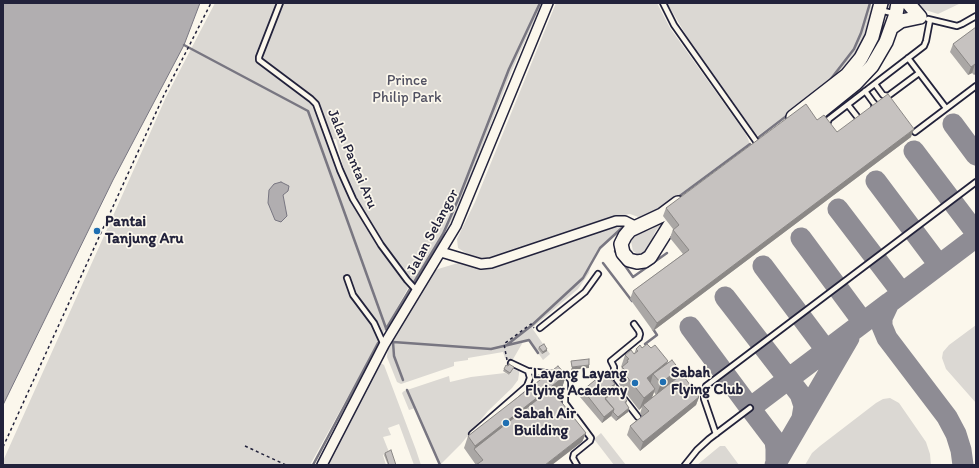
<!DOCTYPE html>
<html>
<head>
<meta charset="utf-8">
<style>
	body { margin:0 }
	#map { position:relative; width:979px; height:468px; overflow:hidden; background:#fbf7ec; font-family:Itim,sans-serif }
	canvas { display:block }
	.frame { position:absolute; inset:0; border:4px solid #22223b; pointer-events:none }
</style>
</head>
<body>
<div id="map">
<canvas width="979" height="468"></canvas>
<div class="frame"></div>
</div>
<script>
const g = document.querySelector('canvas').getContext('2d');
g.lineJoin = 'round';
function fill(path, color) { g.fillStyle = color; g.fill(path, 'evenodd'); }
const shape = rows => new Path2D(rows.map(r => 'M' + r).join(''));
function trace(path, color, width, dash) { g.strokeStyle = color; g.lineWidth = width; g.lineCap = dash ? 'butt' : 'round'; g.setLineDash(dash || []); g.stroke(path); }
function label(font, color, halo, rows, align = 'center') {
  g.font = font + ' Itim,sans-serif'; g.lineWidth = 3.5; g.setLineDash([]); g.textBaseline = 'middle'; g.strokeStyle = halo; g.fillStyle = color; for (const [text, x, y, turn = 0] of rows) {
    g.save(); g.translate(x, y); g.rotate((+turn || 0) * Math.PI / 180); g.textAlign = isNaN(turn) ? turn : align; if (halo) g.strokeText(text, 0, 0); g.fillText(text, 0, 0); g.restore();
  }
}
const green = shape([
	[215,3,542,3,512,70,457,211,417,283,412,282,384,244,356,198,344,170,336,139,328,140,335,164,351,201,365,226,408,288,310,465,3,465,3,461,143,149,166,97],
	[556,3,657,3,670,28,746,134,750,144,668,205,641,218,630,214,624,215,493,259,482,260,472,257,458,248,457,239,475,202],
	[667,3,870,3,873,9,866,35,852,59,844,70,822,88,759,135,757,136,686,35],
	[916,3,961,3,938,14,919,8],
	[664,220,666,223,657,229,654,234,651,247,645,254,638,254,633,251,631,241,634,236,652,229],
	[623,224,624,226,600,248,591,264,589,273,578,289,532,328,550,354,543,360,529,340,523,342,512,361,505,358,503,352,468,358,468,360,454,362,454,366,401,384,397,382,387,357,388,346,433,272,438,269,458,263,476,265,615,225],
	[976,325,976,403,946,369,942,358,943,352,949,345],
	[379,362,384,365,416,450,421,465,414,465,399,424,388,428,391,435,383,437,389,452,383,455,386,465,326,465],
	[513,369,519,371,519,374,518,380,512,388,488,411,461,444,440,465,415,408,409,410,402,393,404,391,449,376,450,382,471,377,505,373,509,375],
	[890,398,899,403,926,442,930,454,931,465,805,465,812,453,820,446,876,403,883,399],
	[601,433,626,465,614,465,594,439],
	[720,446,725,446,739,465,697,465]
]);
const water = shape([
	[3,3,200,3,184,45,113,180,3,405,3,3],
	[281,182,289,186,288,191,283,195,287,216,281,222,275,220,268,203,269,190,274,184,281,182]
]);
const stream = shape([
	[184,45,308,111,387,331],
	[827,84,854,49,861,33,870,3],
	[759,137,789,114],
	[677,198,750,144],
	[615,251,618,256],
	[621,260,633,277,667,253],
	[603,263,632,301],
	[386,329,443,234,460,195,509,69,540,3],
	[508,344,531,326,583,278,600,248,624,226],
	[645,344,657,335,653,329],
	[403,380,394,356,393,342,491,349,529,340,538,353],
	[407,390,440,465],
	[313,465,378,343]
]);
const taxiway = shape([
	[953,124,976,155],
	[914,151,976,233],
	[876,181,939,265],
	[838,209,902,293],
	[801,238,863,322],
	[763,266,826,350,830,364],
	[725,297,800,394,804,406,802,418],
	[690,327,750,408,889,303],
	[750,408,775,441,776,449,776,463],
	[775,465,849,338],
	[963,465,961,450,956,434,947,417,887,338,882,326,882,318,889,303,976,237]
]);
const path = shape([
	[507,360,504,344,531,324,534,328],
	[245,446,286,465],
	[3,447,164,95,211,3]
]);
const service = shape([
	[280,3,259,57,259,60,311,99,316,104,340,170,353,199,381,245,407,280,417,291],
	[663,3,674,25,758,144],
	[880,10,896,14],
	[928,19,957,26,962,24,976,16],
	[908,58,946,108],
	[875,84,883,95,888,96,919,73],
	[865,91,873,102,875,104,874,107],
	[848,105,859,119],
	[827,124,829,119,924,46,926,41,930,20],
	[915,132,976,86],
	[347,278,353,295,374,323,384,345],
	[634,324,639,331,640,334,639,338,611,361,614,367,614,372,610,381,638,417],
	[540,328,585,292,598,274],
	[528,371,554,374],
	[561,378,565,383,565,403,591,438,590,441,574,454,573,458,577,465],
	[472,434,527,386,530,378,528,371,511,363],
	[716,434,704,399,704,392,706,386,976,182],
	[685,465,697,450,709,439,750,408]
]);
const minor = shape([
	[441,252,481,264,491,263,616,221,625,221,637,227],
	[322,465,384,345,456,226,548,3]
]);
const secondary = shape([
	[908,3,920,17],
	[891,28,901,21,920,17],
	[793,117,847,75,861,58,872,37,881,3],
	[809,121,855,84,872,66,886,42,896,14,898,3],
	[670,225,650,257,644,261,637,262,629,260,623,253,621,244,625,236,630,230,662,215,678,203]
]);
const wall = shape([
	[976,27,976,73,974,75,972,73,968,75,950,52,953,44],
	[817,120,837,132,911,137,653,331,630,299,633,291,683,254,670,238,673,229,663,216,666,208],
	[539,347,547,351,542,354,538,349],
	[642,348,651,348,667,363,679,369,675,380,699,397,696,405,640,451,627,435,630,426,642,416,640,414,642,407,639,410,619,384,620,382,618,379,622,368,621,367,625,355,634,354,636,349],
	[654,392,656,395,651,399],
	[508,366,514,367,509,375,503,371,504,369],
	[566,375,562,388,554,393,586,433,582,442,476,465,464,448,468,436],
	[615,384,613,390,611,391,612,392,611,395,618,395,627,401,626,404,629,408,628,412,616,421,611,416,602,423,580,397,583,390],
	[385,453,396,465,388,465,384,455]
]);
const shadedWall = shape([
	[975,64,972,73,968,75,971,67],
	[976,69,976,73,974,75],
	[914,129,911,137,653,331,657,323],
	[547,349,547,351,542,354,543,352],
	[668,361,664,374,653,374,650,385,647,378],
	[589,365,589,368,571,370,572,367],
	[679,369,675,381,656,396,661,383],
	[566,375,562,388,477,453,474,449,475,446],
	[615,384,613,390,607,395,609,388],
	[655,389,651,401,643,405,642,407,639,410,644,398],
	[699,397,696,405,640,451,643,442],
	[629,408,628,412,616,421,618,417],
	[614,409,611,416,602,423,604,417],
	[586,433,582,442,552,465,545,465]
]);
const building = shape([
	[976,27,976,66,975,64,971,67,953,44,976,27],
	[888,94,914,129,657,323,633,291,689,250,673,230,679,225,666,208,806,104,817,120,824,115,837,132,888,94],
	[544,344,547,349,543,352,539,347,544,344],
	[647,344,651,348,655,345,668,361,647,378,655,389,644,398,623,372,625,370,622,367,628,362,627,360,629,359,625,355,631,350,634,354,638,351,636,349,640,345,642,348,647,344],
	[589,359,589,365,572,367,571,361,589,359],
	[672,360,679,369,661,383,653,374,672,360],
	[509,364,514,367,510,373,504,369,506,365,508,366,509,364],
	[558,366,566,375,475,446,468,436,558,366],
	[605,372,615,384,609,388,612,392,605,398,614,409,604,417,583,390,605,372],
	[682,374,699,397,643,442,630,426,649,411,643,405,682,374],
	[551,389,586,433,545,465,476,465,483,460,474,449,551,389],
	[615,391,618,395,621,393,627,401,625,402,629,408,618,417,613,412,614,409,605,399,615,391],
	[391,450,396,465,389,465,385,453,391,450]
]);
const markers = [
	[97,231,4,"#1f6fb2"],
	[663,382,4,"#1f6fb2"],
	[635,383,4,"#1f6fb2"],
	[506,423,4,"#1f6fb2"]
];
const parkNames = [
	["Prince",407,81],
	["Philip Park",407,98]
];
const streetNames = [
	["Jalan Pantai Aru",352,159,67],
	["Jalan Selangor",433,232,-62]
];
const poiNames = [
	["Pantai",105,222],
	["Tanjung Aru",105,239],
	["Sabah",671,373],
	["Flying Club",671,390],
	["Layang Layang",627,374,"right"],
	["Flying Academy",627,391,"right"],
	["Sabah Air",514,414],
	["Building",514,431]
];
fill(green, '#dbd8d3');
fill(water, '#b1aeb0');
trace(water, '#787681', 1);
trace(stream, '#787681', 2.5);
trace(taxiway, '#8e8c94', 21);
trace(service, '#22223b', 8);
trace(minor, '#22223b', 12);
trace(secondary, '#22223b', 16);
trace(path, '#22223b', 1.5, [3, 3]);
trace(service, '#fbf7ec', 4.5);
trace(minor, '#fbf7ec', 9);
trace(secondary, '#fbf7ec', 13);
fill(wall, '#aaa7a5');
fill(shadedWall, '#8b8886');
fill(building, '#c6c2c0');
trace(building, '#8b8886', 1);
for (const [x, y, r, color] of markers) { const dot = new Path2D(); dot.arc(x, y, r, 0, 2 * Math.PI); g.fillStyle = color; g.fill(dot); trace(dot, '#fbf7ec', 1.5); }
label('15px', '#505061', '#fbf7ec', parkNames);
label('15px', '#22223b', '#fbf7ec', streetNames);
label('bold 15px', '#22223b', '#fbf7ec', poiNames, 'left');
</script>
</body>
</html>
